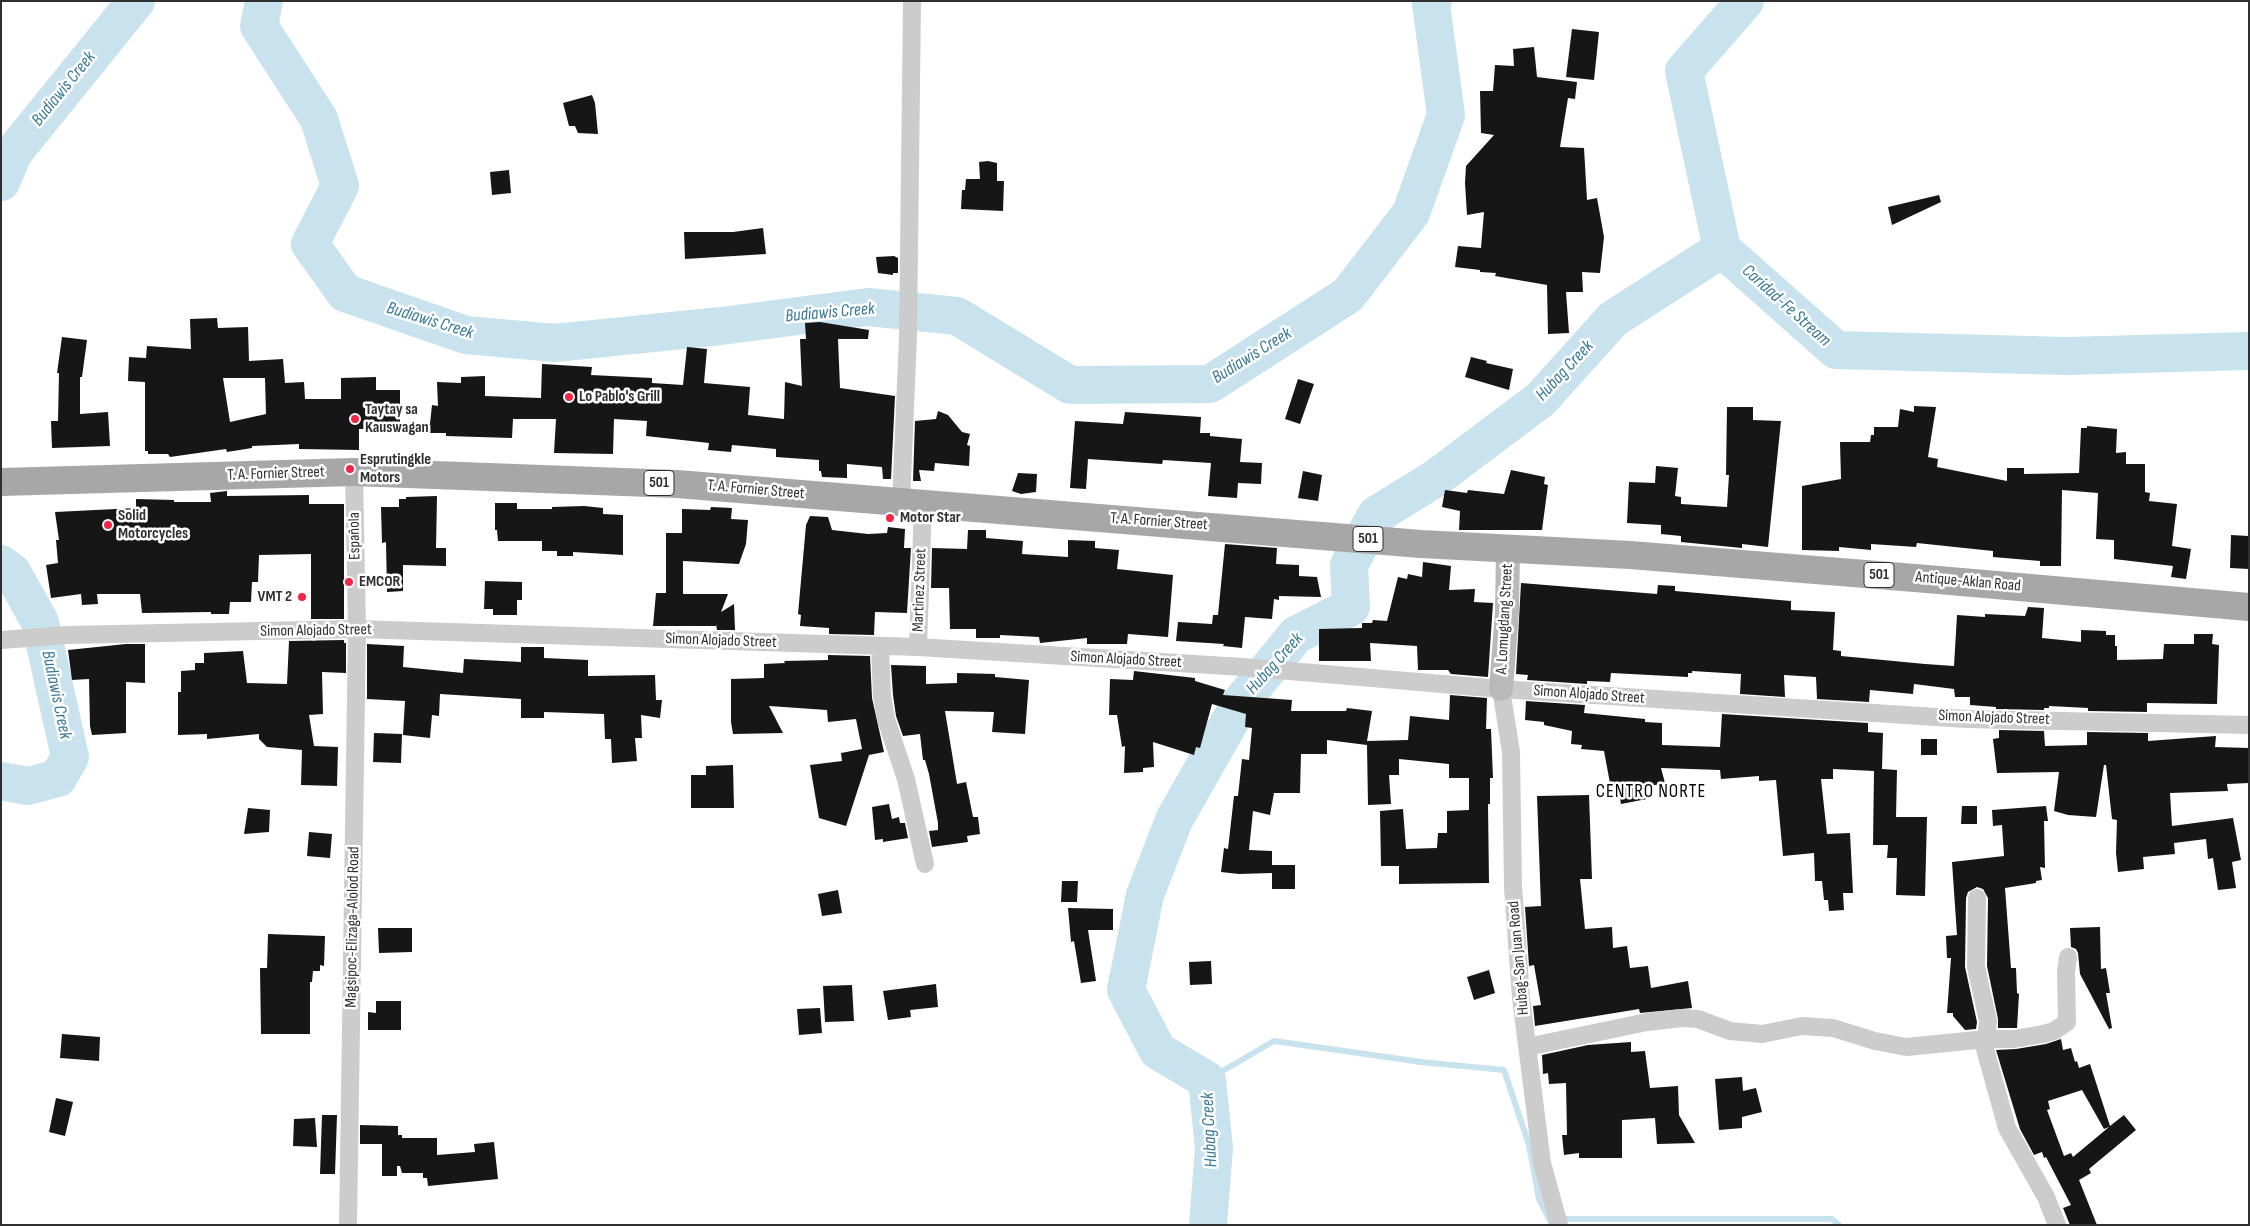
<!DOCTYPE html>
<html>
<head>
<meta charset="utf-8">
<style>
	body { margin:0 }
	#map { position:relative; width:2250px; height:1226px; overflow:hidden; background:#fff; font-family:"Sofia Sans Condensed",sans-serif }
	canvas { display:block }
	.frame { position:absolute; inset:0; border:2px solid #2f2f2f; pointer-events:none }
</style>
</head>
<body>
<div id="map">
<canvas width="2250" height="1226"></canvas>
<div class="frame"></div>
</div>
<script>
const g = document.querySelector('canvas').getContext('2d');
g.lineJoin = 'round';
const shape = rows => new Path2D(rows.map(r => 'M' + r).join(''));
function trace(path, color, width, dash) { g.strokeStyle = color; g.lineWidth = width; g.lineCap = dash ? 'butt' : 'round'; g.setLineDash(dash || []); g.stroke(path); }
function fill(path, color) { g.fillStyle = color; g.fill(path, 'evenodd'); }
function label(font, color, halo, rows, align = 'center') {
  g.font = font + ' "Sofia Sans Condensed",sans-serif'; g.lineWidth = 5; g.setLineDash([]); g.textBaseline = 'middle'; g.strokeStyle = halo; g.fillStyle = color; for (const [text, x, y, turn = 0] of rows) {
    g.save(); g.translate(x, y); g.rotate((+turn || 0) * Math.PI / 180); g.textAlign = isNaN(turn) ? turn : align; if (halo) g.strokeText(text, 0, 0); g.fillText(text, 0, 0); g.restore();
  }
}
const stream = shape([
	[1207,1080,1274,1041,1421,1062,1504,1070,1529,1145,1539,1199,1550,1221],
	[1563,1219,1832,1219,1839,1225]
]);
const river = shape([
	[264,1,259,26,319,119,340,186,310,244,345,293,466,335,555,343,721,326,868,307,957,316,1070,385,1210,384,1348,295,1411,213,1446,115,1431,4,1433,1],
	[1745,1,1684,71,1722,249,1836,350,2067,356,2249,351],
	[1,182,14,152,136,1],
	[1,564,12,572,40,622,70,757,58,778,28,786,1,781],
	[1208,1225,1214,1148,1207,1080,1158,1051,1126,990,1145,895,1174,820,1241,702,1296,635,1351,607,1349,565,1376,515,1436,478,1541,399,1613,319,1722,249]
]);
const building = shape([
	[1572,29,1599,32,1594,80,1566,77],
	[1534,47,1537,77,1577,82,1575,99,1568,98,1560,147,1584,148,1587,200,1597,198,1604,237,1600,273,1582,272,1583,292,1566,292,1569,333,1548,334,1547,285,1495,276,1496,273,1480,272,1480,270,1455,267,1458,246,1481,248,1484,212,1467,215,1465,183,1466,166,1494,135,1481,133,1480,91,1493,91,1495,65,1514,66,1513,49],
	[592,95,595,103,598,134,578,133,575,126,569,126,563,103],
	[988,161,997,163,997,181,1004,181,1003,211,961,209,962,190,965,190,966,179,980,179,979,162],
	[509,170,511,193,492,195,490,172],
	[1939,195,1941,202,1892,225,1888,207],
	[763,228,766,254,685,259,684,232,733,232],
	[894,256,898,258,898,273,893,273,893,275,878,273,876,257],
	[217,318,218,328,248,327,249,361,283,359,285,383,304,382,305,399,341,399,341,378,376,377,376,390,400,390,400,429,359,429,359,450,299,449,299,444,252,446,252,448,227,452,226,449,170,457,168,454,148,454,148,451,145,451,145,382,128,381,129,357,146,358,147,346,191,349,190,319],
	[223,378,265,378,266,414,230,422],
	[820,322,869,330,868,339,838,339,840,388,895,396,891,479,883,479,882,467,847,464,847,478,822,477,821,471,819,471,819,460,776,457,776,449,732,445,731,452,708,450,709,443,646,436,647,421,614,419,613,454,554,453,556,419,513,419,512,438,446,436,446,433,429,433,432,405,438,406,437,382,461,383,461,377,485,376,485,396,541,398,542,364,592,367,591,375,652,378,652,383,683,385,687,347,707,349,704,383,750,387,748,415,784,419,785,382,802,386,800,339,806,339,805,323],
	[62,337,87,340,82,377,80,377,80,414,108,412,110,446,52,448,51,421,58,421,59,373,57,373],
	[1471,357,1487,361,1486,363,1513,369,1509,390,1465,377],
	[1298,379,1314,384,1300,424,1285,419],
	[1914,406,1936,407,1928,457,1938,459,1937,467,2007,481,2007,468,2024,468,2024,474,2079,473,2081,428,2087,428,2087,426,2117,429,2116,453,2126,452,2126,464,2145,464,2145,492,2150,493,2149,501,2177,504,2172,546,2191,549,2186,579,2171,577,2173,566,2114,559,2114,540,2096,539,2098,493,2062,490,2061,566,2040,566,2040,561,1993,557,1993,551,1917,543,1916,547,1871,544,1871,550,1839,547,1839,551,1802,550,1802,486,1841,479,1840,442,1870,442,1871,435,1874,435,1874,427,1898,427,1900,409,1914,412],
	[1727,407,1753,407,1753,420,1781,421,1768,547,1742,544,1742,548,1681,542,1681,536,1661,534,1661,525,1627,523,1629,482,1655,483,1656,466,1678,468,1675,496,1681,497,1681,504,1727,507,1729,475,1726,475],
	[938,411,948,415,962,432,970,434,967,445,970,446,969,466,935,463,934,471,919,470,921,481,913,481,915,421,936,419],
	[1125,412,1201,417,1200,433,1210,433,1210,436,1242,439,1240,462,1262,463,1261,484,1238,483,1237,498,1208,496,1211,463,1163,460,1162,464,1088,459,1086,489,1070,488,1075,421,1123,424],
	[1511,470,1545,477,1544,484,1548,485,1542,530,1459,530,1460,511,1442,507,1445,490,1467,493,1468,490,1504,494],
	[1303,471,1322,475,1318,501,1298,498],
	[1018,473,1037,474,1036,492,1021,494,1012,491],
	[227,491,227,496,309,495,309,504,344,504,344,619,311,619,311,554,259,555,258,582,252,582,251,602,230,602,229,614,211,614,211,612,142,613,140,594,97,594,98,604,82,605,81,594,51,598,46,565,58,563,56,540,59,540,55,512,136,508,136,499,174,500,174,502,211,502,210,493],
	[437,496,436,548,446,548,446,566,403,565,403,591,387,592,386,542,382,543,381,507,399,507,399,499,406,499,406,497],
	[495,503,517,503,517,509,552,509,552,507,584,506,603,508,603,514,623,515,623,555,573,552,573,556,557,556,557,551,542,551,542,541,498,541,497,530,495,530],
	[711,507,732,508,731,519,748,520,746,544,739,564,683,561,683,594,728,594,721,612,734,604,735,630,717,630,716,624,716,626,653,626,656,593,666,593,666,533,682,533,682,509,710,510],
	[810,516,828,517,832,530,868,534,887,533,888,527,905,529,904,548,911,548,907,613,875,612,874,635,829,634,829,628,800,626,801,615,798,614,806,525],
	[968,530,986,530,986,538,1023,541,1022,554,1068,557,1068,540,1095,541,1095,548,1119,550,1117,569,1173,575,1168,637,1128,634,1127,644,1087,644,1087,638,1040,643,1039,637,1000,635,1000,638,976,638,976,629,950,629,949,588,931,588,932,548,967,549],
	[2231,535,2249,536,2249,569,2230,568],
	[1225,544,1277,548,1276,564,1299,565,1299,576,1317,577,1321,597,1279,596,1279,600,1274,599,1272,619,1245,617,1242,648,1223,646,1224,644,1176,641,1178,622,1212,624,1213,615,1218,615],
	[1423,562,1451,566,1449,590,1475,589,1474,602,1493,603,1488,677,1451,674,1448,670,1418,670,1417,646,1370,643,1371,661,1319,661,1319,629,1362,628,1362,623,1372,623,1373,620,1387,621,1398,577,1407,579,1408,574,1422,577],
	[485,581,522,582,522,600,517,600,517,615,493,615,493,609,484,609],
	[1521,583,1657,594,1658,585,1675,586,1675,591,1791,601,1791,610,1835,612,1833,650,1841,651,1841,656,1925,664,1954,666,1957,615,1985,617,1985,614,2025,616,2028,607,2044,608,2042,638,2081,642,2081,630,2106,631,2106,635,2115,635,2115,646,2117,646,2117,660,2163,659,2164,644,2194,644,2194,634,2213,634,2212,644,2219,645,2217,704,2147,703,2147,712,2088,711,2088,708,2049,706,2049,708,2044,708,2044,710,1996,709,1996,707,1970,705,1970,697,1955,697,1954,689,1914,684,1913,694,1870,690,1869,702,1817,699,1816,677,1784,675,1785,697,1740,694,1741,674,1692,671,1692,673,1688,673,1688,677,1611,673,1610,682,1587,681,1587,684,1527,680,1528,675,1516,674],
	[344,640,344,643,346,643,346,673,322,672,323,714,309,715,314,746,338,747,337,786,301,785,302,750,267,747,259,739,259,734,207,739,207,734,178,735,178,692,181,692,181,671,195,670,195,663,204,663,204,653,243,651,247,683,287,684,289,641],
	[126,644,145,644,145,683,126,682,126,733,92,735,90,726,89,679,72,680,68,650],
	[367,644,404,646,403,667,463,673,464,659,521,662,521,647,544,647,544,658,588,660,588,676,655,675,656,700,662,700,660,718,641,715,642,738,635,738,637,761,612,763,611,739,605,739,604,714,544,712,544,718,521,718,521,699,440,694,439,716,432,715,430,738,403,735,405,701,367,699],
	[828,655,870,656,872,698,884,752,869,755,846,826,819,818,810,765,842,761,841,753,862,749,856,719,828,722,827,710,769,706,783,733,733,734,731,722,731,679,764,678,764,664,785,663,784,661,828,660],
	[891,665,926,666,926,684,957,683,957,673,995,674,995,677,1029,680,1025,734,992,732,994,712,945,711,957,784,966,782,973,817,978,817,980,834,967,836,968,842,932,847,929,831,938,830,938,823,929,774,925,760,923,760,920,734,903,736,896,716,893,695],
	[1134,671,1195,678,1195,681,1225,690,1223,695,1292,700,1291,711,1346,711,1347,708,1372,711,1367,741,1408,740,1410,716,1449,720,1450,695,1487,698,1486,729,1491,729,1493,778,1490,778,1490,804,1488,804,1489,883,1399,884,1399,866,1381,866,1380,811,1403,809,1406,849,1437,848,1438,833,1447,833,1447,811,1469,810,1469,778,1449,778,1449,764,1399,759,1399,775,1389,775,1391,804,1368,805,1367,745,1327,740,1327,754,1301,754,1300,793,1274,793,1270,815,1253,811,1249,850,1272,851,1272,865,1295,865,1295,889,1272,889,1272,867,1272,873,1239,874,1221,872,1224,848,1228,849,1234,796,1238,796,1242,759,1249,760,1252,728,1245,727,1246,714,1212,704,1200,748,1196,747,1194,755,1153,742,1154,767,1143,768,1143,772,1124,773,1125,746,1122,747,1117,715,1109,715,1110,679,1133,680],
	[1526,701,1585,705,1584,713,1645,719,1645,722,1662,723,1662,745,1720,747,1722,714,1868,723,1868,732,1883,733,1882,769,1897,770,1896,817,1927,817,1925,896,1896,895,1897,858,1887,858,1888,845,1873,845,1874,771,1833,769,1833,779,1821,779,1827,834,1850,833,1853,893,1843,893,1844,910,1829,911,1828,900,1824,900,1822,881,1815,881,1814,853,1783,856,1776,780,1759,781,1759,776,1721,779,1720,770,1661,768,1665,783,1650,786,1652,798,1621,804,1619,793,1612,794,1604,751,1581,749,1582,745,1571,744,1572,731,1544,725,1544,722,1525,720],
	[1999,730,2044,731,2045,746,2087,745,2087,732,2148,733,2148,741,2216,736,2215,747,2249,748,2249,783,2227,784,2228,791,2170,793,2172,826,2233,818,2241,860,2232,862,2236,888,2218,890,2213,858,2208,859,2206,839,2174,843,2175,854,2143,857,2144,869,2118,872,2116,853,2117,820,2112,819,2106,765,2104,765,2096,817,2068,815,2054,811,2059,772,1997,773,1993,739,1999,738],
	[374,733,402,734,401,763,373,762],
	[1921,739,1937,739,1937,755,1921,755],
	[733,765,734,808,691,808,691,775,706,775,706,766],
	[1589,795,1592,879,1580,879,1585,929,1612,927,1613,948,1627,946,1630,968,1648,966,1651,988,1688,981,1692,1008,1640,1013,1639,1009,1535,1026,1533,1006,1541,1005,1534,965,1529,966,1525,907,1541,906,1537,796],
	[889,804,892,819,899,817,900,823,905,823,908,838,883,842,883,839,875,840,872,807],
	[1962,806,1977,806,1977,824,1961,824],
	[2046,806,2048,821,2044,821,2045,868,2040,867,2042,880,2036,881,2036,883,2005,888,2011,968,2016,968,2017,993,2019,994,2017,1028,1998,1028,1998,1019,1987,966,1988,898,1983,889,1977,887,1968,892,1966,898,1965,967,1977,1022,1976,1029,1965,1030,1953,1016,1953,1013,1947,1013,1951,958,1947,958,1946,936,1957,935,1952,862,2004,856,2002,825,1993,826,1992,810],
	[248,808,270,810,269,832,244,834],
	[309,832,332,834,330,858,307,856],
	[1062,881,1078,881,1077,902,1061,902],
	[838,890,842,913,822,916,818,894],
	[1068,908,1113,909,1113,930,1088,930,1096,981,1081,983,1074,941,1071,942],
	[2100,927,2101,969,2106,968,2110,993,2106,993,2112,1028,2109,1029,2080,974,2078,953,2076,949,2071,947,2070,928],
	[378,928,412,928,412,952,379,953],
	[268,934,325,936,324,966,320,965,320,971,313,971,312,982,310,982,310,1034,261,1034,260,968,267,968],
	[1211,961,1212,984,1190,985,1189,962],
	[1489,970,1495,993,1474,1000,1467,977],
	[936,984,938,1007,910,1010,911,1017,888,1020,883,991],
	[852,985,854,1021,825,1022,823,986],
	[376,1001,401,1001,401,1030,368,1030,368,1012,376,1013],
	[820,1008,822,1033,799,1035,797,1009],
	[62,1034,100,1037,99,1061,60,1058],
	[2061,1039,2063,1050,2071,1048,2075,1062,2077,1061,2079,1068,2090,1064,2110,1126,2124,1115,2136,1130,2089,1169,2091,1173,2079,1180,2097,1225,2070,1225,2063,1208,2071,1205,2046,1157,2044,1158,2042,1152,2034,1155,2020,1129,1996,1050,2016,1049,2046,1044],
	[2082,1090,2104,1129,2109,1127,2073,1157,2071,1153,2064,1156,2047,1110,2050,1109,2048,1101],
	[1631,1042,1631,1052,1645,1051,1650,1088,1678,1086,1679,1115,1695,1143,1657,1144,1655,1118,1622,1120,1622,1158,1579,1158,1579,1153,1564,1155,1562,1135,1567,1135,1566,1083,1549,1084,1548,1073,1543,1074,1542,1055,1588,1045],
	[1742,1077,1743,1091,1756,1088,1762,1112,1742,1117,1742,1128,1719,1130,1715,1079],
	[56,1098,73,1102,65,1136,49,1132],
	[322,1115,337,1115,335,1174,320,1174],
	[315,1118,317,1147,293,1146,294,1119],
	[360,1125,398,1126,398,1135,402,1135,402,1138,437,1138,437,1155,475,1152,474,1144,494,1142,498,1179,428,1186,427,1178,423,1178,423,1173,402,1173,400,1166,397,1166,397,1176,382,1176,382,1144,360,1144]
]);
const street = shape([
	[901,502,908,336,912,1],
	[1,640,67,635,357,629,918,647,1243,667,1501,689,1967,719,2249,725],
	[880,646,882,696,886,719,906,779,925,864],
	[918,647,923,504],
	[1501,689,1511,752,1513,887,1521,998,1542,1163,1559,1225],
	[1977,898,1976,967,1988,1021,1985,1049,2007,1128,2046,1197,2057,1225],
	[1527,1047,1647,1022,1682,1018,1698,1019,1730,1031,1762,1034,1802,1026,1833,1028,1875,1041,1906,1047,1987,1039,2014,1039,2043,1034,2054,1031,2067,1022,2066,972,2068,957],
	[348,1225,357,629,354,472]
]);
const secondary = shape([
	[1501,689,1507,612,1508,549]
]);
const primary = shape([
	[1,482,354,472,677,484,1421,544,1630,555,1927,579,2249,607]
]);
const markers = [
	[569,397,5,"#f12747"],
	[355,419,5,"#f12747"],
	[350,469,5,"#f12747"],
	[890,518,5,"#f12747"],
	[108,525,5,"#f12747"],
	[349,582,5,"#f12747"],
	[302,597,5,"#f12747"]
];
const shields = [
	[659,483,30],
	[1368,539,30],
	[1879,575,30]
];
const shieldNames = [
	["501",659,483],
	["501",1368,539],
	["501",1879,575]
];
const poiNames = [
	["Lo Pablo's Grill",579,397],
	["Taytay sa",365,410],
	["Kauswagan",365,428],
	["Esprutingkle",360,460],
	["Motors",360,478],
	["Solid",118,516],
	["Motorcycles",118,534],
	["Motor Star",900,518],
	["EMCOR",359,582],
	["VMT 2",292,597,"right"]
];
const streetNames = [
	["T. A. Fornier Street",276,474,-2],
	["T. A. Fornier Street",756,490,5],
	["T. A. Fornier Street",1159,522,4],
	["Española",355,536,-91],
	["Antique-Aklan Road",1968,582,5],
	["Martinez Street",920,590,-88],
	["A. Lomugdang Street",1505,619,-87],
	["Simon Alojado Street",316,631,-1],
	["Simon Alojado Street",721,641,2],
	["Simon Alojado Street",1126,660,3],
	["Simon Alojado Street",1589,695,4],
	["Simon Alojado Street",1994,718,2],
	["Magsipoc-Elizaga-Alolod Road",353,927,-89],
	["Hubag-San Juan Road",1519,958,-95]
];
const waterNames = [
	["Budiawis Creek",64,89,-51],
	["Caridad-Fe Stream",1786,306,42],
	["Budiawis Creek",830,313,-5],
	["Budiawis Creek",430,321,17],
	["Budiawis Creek",1252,356,-32],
	["Hubag Creek",1565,371,-47],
	["Hubag Creek",1275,664,-48],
	["Budiawis Creek",56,695,78],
	["Hubag Creek",1210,1130,-93]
];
const quarterNames = [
	["CENTRO NORTE",1651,792]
];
trace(stream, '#c8e3ee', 6);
trace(river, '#c8e3ee', 38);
fill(building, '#161616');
trace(street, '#ccc', 18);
trace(secondary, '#b9b9b9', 24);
trace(primary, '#a7a7a7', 28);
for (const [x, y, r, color] of markers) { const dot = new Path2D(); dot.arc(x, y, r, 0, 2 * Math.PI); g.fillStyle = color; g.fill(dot); trace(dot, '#fff', 2); }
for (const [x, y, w] of shields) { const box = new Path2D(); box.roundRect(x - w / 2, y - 12.5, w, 25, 4); g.fillStyle = '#fff'; g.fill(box); trace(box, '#2f2f2f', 1); }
label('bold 15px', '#2f2f2f', null, shieldNames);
label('bold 16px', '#2f2f2f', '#fff', poiNames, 'left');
label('16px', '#2f2f2f', '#fff', streetNames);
label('italic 18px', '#377a98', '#fff', waterNames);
g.letterSpacing = '1px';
label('19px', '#000', '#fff', quarterNames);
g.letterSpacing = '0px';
</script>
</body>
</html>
